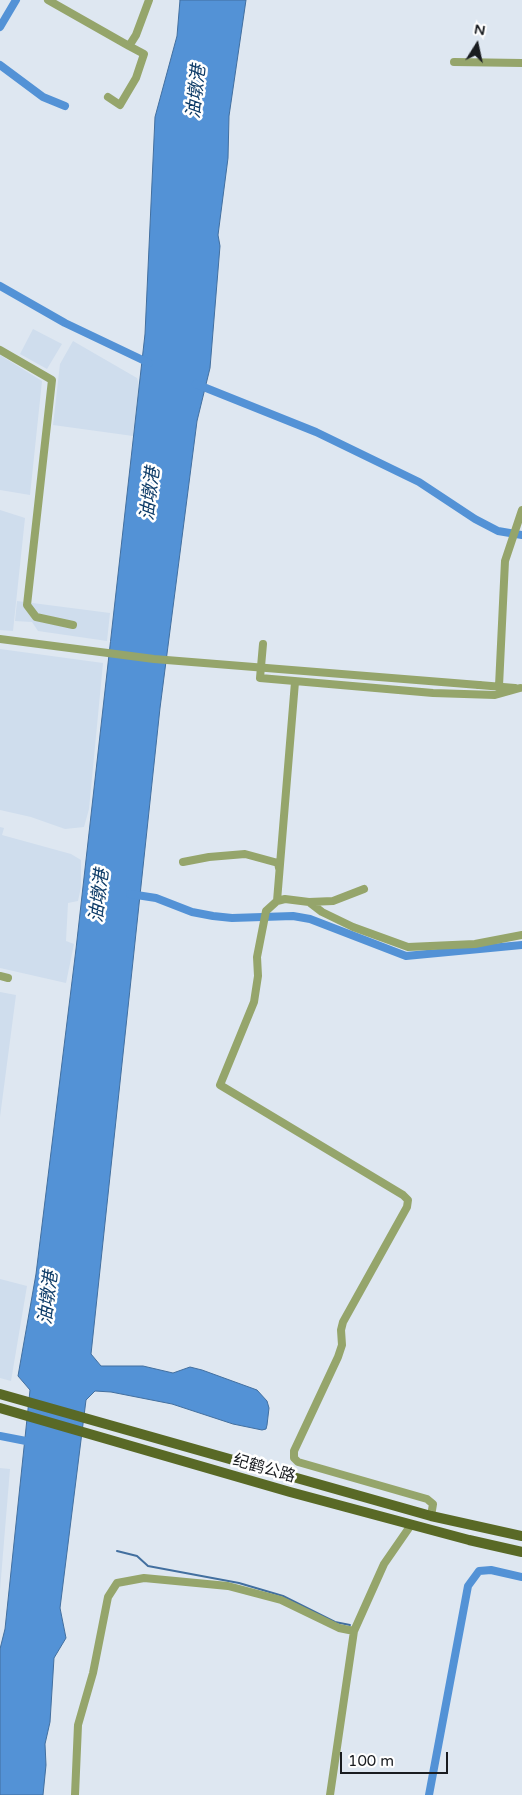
<!DOCTYPE html>
<html>
<head>
<meta charset="utf-8">
<style>
	body { margin:0 }
	#map { position:relative; width:522px; height:1795px; overflow:hidden; background:#dee7f1; font-family:"Varela Round",sans-serif }
	canvas { display:block }
	.north { position:absolute; left:452px; top:20px; width:50px; height:50px; -webkit-text-stroke:4px #fff; paint-order:stroke; rotate:10deg; font-size:14px; font-weight:700; line-height:20px; text-align:center; color:#191c20 }
	.north::after { content:''; display:block; margin:auto; width:18px; height:22px; background:#191c20; clip-path:polygon(50% 0,100% 100%,50% 72%,0 100%) }
	.scale { position:absolute; left:340px; top:1752px; width:108px; height:22px; box-sizing:border-box; border:2px solid #191c20; border-top:0; padding-left:6px; font-size:15px; line-height:18px; white-space:nowrap; color:#191c20; -webkit-text-stroke:4px #fff; paint-order:stroke }
</style>
</head>
<body>
<div id="map">
<canvas width="522" height="1795"></canvas>
<div class="north">N</div>
<div class="scale">100 m</div>
</div>
<script>
const g = document.querySelector('canvas').getContext('2d');
g.lineJoin = 'round';
function fill(path, color) { g.fillStyle = color; g.fill(path, 'evenodd'); }
const shape = rows => new Path2D(rows.map(r => 'M' + r).join(''));
function trace(path, color, width, dash) { g.strokeStyle = color; g.lineWidth = width; g.lineCap = dash ? 'butt' : 'round'; g.setLineDash(dash || []); g.stroke(path); }
function label(font, color, halo, rows, align = 'center') {
  g.font = font + ' "Varela Round","Noto Sans SC",sans-serif'; g.lineWidth = 5; g.setLineDash([]); g.textBaseline = 'middle'; g.strokeStyle = halo; g.fillStyle = color; for (const [text, x, y, turn = 0] of rows) {
    g.save(); g.translate(x, y); g.rotate((+turn || 0) * Math.PI / 180); g.textAlign = isNaN(turn) ? turn : align; if (halo) g.strokeText(text, 0, 0); g.fillText(text, 0, 0); g.restore();
  }
}
const built = shape([
	[33,329,62,344,47,369,20,354],
	[73,341,137,378,139,385,133,436,53,425,60,364],
	[0,355,42,381,30,495,0,490],
	[0,510,25,518,13,631,0,630],
	[17,601,110,613,107,641,38,631,32,622,15,621],
	[0,649,103,663,89,809,84,827,65,829,31,817,0,810],
	[0,827,4,828,2,835,71,854,81,860,81,887,78,901,68,903,66,941,74,944,66,983,0,968],
	[0,992,16,995,0,1117],
	[0,1279,27,1286,11,1381,0,1378],
	[0,1468,10,1469,0,1590]
]);
const water = shape([
	[180,0,246,0,229,116,228,158,218,235,220,246,210,368,197,421,160,708,91,1354,101,1366,143,1366,173,1373,190,1367,202,1370,257,1390,267,1401,269,1408,267,1425,266,1429,262,1430,233,1424,172,1404,111,1392,95,1391,86,1400,60,1608,66,1638,54,1658,50,1722,45,1744,46,1765,43,1795,0,1795,0,1649,5,1629,30,1390,18,1376,36,1274,76,949,145,334,155,117,177,36,180,0]
]);
const stream = shape([
	[117,1551,137,1556,148,1566,239,1583,283,1596,335,1622,350,1625]
]);
const canal = shape([
	[0,27,16,0],
	[0,65,43,97,65,106],
	[0,286,65,323,149,363],
	[196,384,316,432,419,482,475,519,498,531,522,535],
	[130,894,156,898,192,912,213,916,232,918,293,916,310,919,406,956,522,945],
	[0,1436,26,1441],
	[429,1795,468,1586,479,1571,491,1570,522,1577]
]);
const minor = shape([
	[48,0,129,46,136,35,149,0],
	[454,62,522,63],
	[108,97,120,105,136,78,144,54,129,46],
	[0,350,52,380,27,605,36,617,73,625],
	[263,644,260,678,433,693,495,695,520,688],
	[295,682,277,901,266,911,257,957,258,976,254,1002,220,1085,403,1195,408,1200,407,1207,343,1322,341,1330,342,1345,338,1357,294,1451,294,1458,298,1462,427,1499,433,1504,431,1516],
	[479,685,515,688],
	[499,686,505,561,522,510],
	[183,862,209,857,245,854,278,863,279,868],
	[277,901,285,899,309,902,322,912,353,927,408,947,475,944,522,935],
	[309,902,333,901,364,889],
	[0,976,8,978],
	[75,1795,78,1725,93,1673,108,1597,117,1583,144,1578,228,1586,281,1600,339,1628,354,1631],
	[330,1795,354,1631,384,1564,411,1525]
]);
const major = shape([
	[0,1394,431,1516,522,1536],
	[0,1408,290,1492,469,1540,522,1552]
]);
const minorBridge = shape([
	[0,639,154,659,479,685]
]);
const streetNames = [
	["纪鹤公路",264,1469,16]
];
const waterNames = [
	["油墩港",197,92,-84],
	["油墩港",151,494,-83],
	["油墩港",100,896,-83],
	["油墩港",49,1298,-83]
];
fill(built, '#cfdded');
fill(water, '#5392d6');
trace(water, '#426f9f', 1);
trace(stream, '#426f9f', 2);
trace(canal, '#5392d6', 8);
trace(minor, '#95a56b', 8);
trace(major, '#596926', 10);
trace(minorBridge, '#95a56b', 8);
label('16px', '#191c20', '#fff', streetNames);
label('italic 18px', '#0e3c68', '#fff', waterNames);
</script>
</body>
</html>
